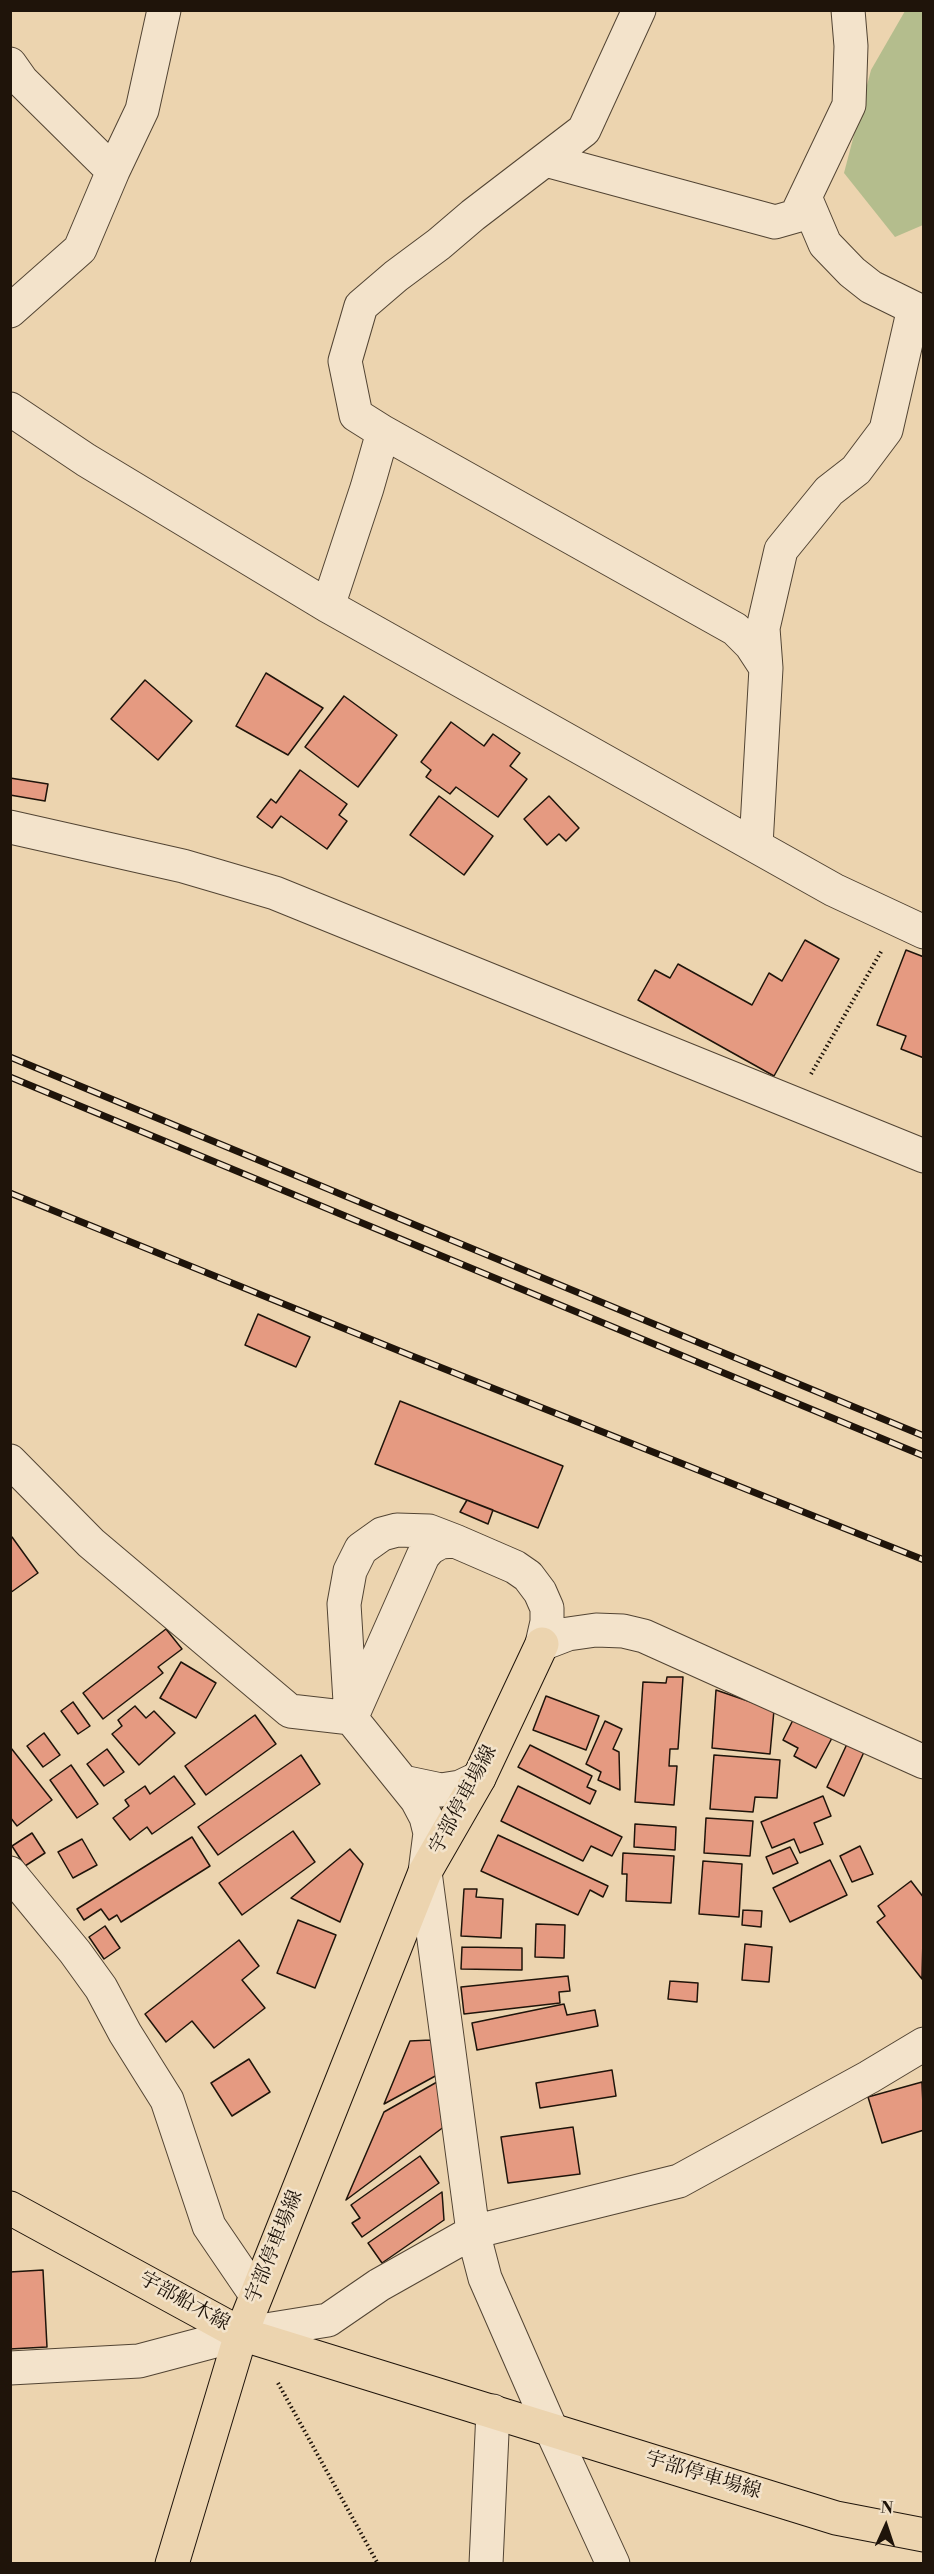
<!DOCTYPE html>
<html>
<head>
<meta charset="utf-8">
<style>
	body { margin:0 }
	#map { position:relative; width:934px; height:2574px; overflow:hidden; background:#ecd4af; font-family:"Libre Bodoni",serif }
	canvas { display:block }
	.frame { position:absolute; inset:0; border:12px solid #1f140a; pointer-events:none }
	.north { position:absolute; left:856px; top:2496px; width:60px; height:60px; -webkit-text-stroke:4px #f3e3cb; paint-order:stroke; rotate:3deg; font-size:16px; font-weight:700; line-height:24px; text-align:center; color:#1f140a }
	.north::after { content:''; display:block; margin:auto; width:21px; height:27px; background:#1f140a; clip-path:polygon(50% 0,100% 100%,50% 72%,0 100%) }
</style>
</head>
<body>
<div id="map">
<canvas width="934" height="2574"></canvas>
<div class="frame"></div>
<div class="north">N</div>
</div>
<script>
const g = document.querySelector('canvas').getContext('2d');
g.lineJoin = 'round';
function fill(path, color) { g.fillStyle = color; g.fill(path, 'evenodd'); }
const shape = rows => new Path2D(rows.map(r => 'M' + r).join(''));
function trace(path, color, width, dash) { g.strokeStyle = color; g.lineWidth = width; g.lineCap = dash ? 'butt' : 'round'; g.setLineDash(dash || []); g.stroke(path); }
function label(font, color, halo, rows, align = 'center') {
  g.font = font + ' "Libre Bodoni","Noto Serif JP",serif'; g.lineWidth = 5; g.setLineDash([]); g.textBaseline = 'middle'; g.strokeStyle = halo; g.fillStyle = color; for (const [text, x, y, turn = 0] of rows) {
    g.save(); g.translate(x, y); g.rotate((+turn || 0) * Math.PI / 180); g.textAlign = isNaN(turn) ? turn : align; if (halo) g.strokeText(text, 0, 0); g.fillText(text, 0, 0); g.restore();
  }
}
const green = shape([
	[905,11,923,11,923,225,895,237,844,173,871,70]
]);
const building = shape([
	[266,673,323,708,288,755,236,726,266,673],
	[145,680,192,721,158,760,111,719,145,680],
	[344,696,397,735,358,787,305,747,344,696],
	[451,722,484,746,493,734,520,753,510,766,527,779,498,817,456,787,450,794,426,777,431,770,421,762,451,722],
	[300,770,347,804,339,815,347,821,327,849,281,816,272,828,257,817,271,799,276,803,300,770],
	[10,778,48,784,45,801,10,795,10,778],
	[439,796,493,836,464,875,410,835,439,796],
	[549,796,579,828,566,841,559,834,547,845,524,819,549,796],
	[805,940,839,959,774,1076,638,1000,655,970,670,978,678,964,752,1005,769,973,782,981,805,940],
	[906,950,924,957,924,1058,901,1049,906,1036,877,1025,906,950],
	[258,1314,310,1337,296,1367,245,1345,258,1314],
	[400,1401,563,1466,538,1528,375,1464,400,1401],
	[467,1500,493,1510,488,1524,460,1512,467,1500],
	[12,1537,38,1573,10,1593,10,1538,12,1537],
	[166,1629,182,1649,158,1667,163,1673,103,1719,83,1693,166,1629],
	[181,1662,216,1683,196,1718,160,1698,181,1662],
	[667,1677,683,1677,678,1749,670,1749,669,1766,677,1766,674,1805,635,1802,643,1682,666,1683,667,1677],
	[716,1690,774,1710,770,1754,712,1748,716,1690],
	[546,1696,599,1716,586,1750,533,1730,546,1696],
	[73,1702,90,1726,78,1734,61,1711,73,1702],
	[135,1706,146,1718,154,1711,175,1733,139,1765,112,1734,122,1726,118,1720,135,1706],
	[255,1715,276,1744,206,1795,185,1766,255,1715],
	[794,1718,832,1738,816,1768,794,1756,798,1748,783,1740,794,1718],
	[605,1721,622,1729,613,1749,619,1752,620,1790,598,1780,601,1772,586,1764,605,1721],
	[44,1733,60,1755,43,1767,27,1746,44,1733],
	[847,1744,864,1752,844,1796,827,1787,847,1744],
	[530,1745,592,1776,587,1787,596,1791,590,1804,518,1767,530,1745],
	[11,1748,52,1800,17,1826,10,1817,11,1748],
	[107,1749,124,1772,104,1786,87,1764,107,1749],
	[301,1755,320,1784,218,1855,198,1827,301,1755],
	[714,1755,780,1760,777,1798,755,1797,753,1812,710,1809,714,1755],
	[71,1765,98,1804,77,1818,50,1780,71,1765],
	[174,1776,195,1804,152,1834,147,1827,130,1840,113,1818,129,1806,125,1800,145,1786,150,1794,174,1776],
	[518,1786,622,1837,612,1856,591,1846,583,1861,501,1821,518,1786],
	[823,1796,831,1816,814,1823,823,1844,800,1853,794,1839,772,1848,761,1822,823,1796],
	[706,1818,753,1821,750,1856,704,1853,706,1818],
	[635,1824,676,1827,675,1850,634,1847,635,1824],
	[293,1831,315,1862,242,1915,219,1883,293,1831],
	[32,1833,45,1853,25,1866,12,1846,32,1833],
	[498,1835,608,1886,603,1897,590,1890,578,1915,481,1871,498,1835],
	[192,1837,210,1866,121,1922,117,1915,109,1920,101,1909,84,1920,77,1909,192,1837],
	[82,1839,97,1865,73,1878,58,1852,82,1839],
	[860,1846,873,1874,852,1882,840,1856,860,1846],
	[790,1847,798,1863,773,1874,766,1857,790,1847],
	[350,1849,363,1864,340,1922,291,1898,350,1849],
	[623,1853,674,1856,671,1903,626,1901,627,1874,622,1874,623,1853],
	[830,1860,847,1895,790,1922,773,1888,830,1860],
	[703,1861,742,1864,739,1917,699,1914,703,1861],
	[911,1881,924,1898,922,1979,877,1922,885,1916,878,1906,911,1881],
	[464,1889,477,1889,476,1897,503,1899,501,1938,461,1936,464,1889],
	[743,1910,762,1911,761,1927,742,1925,743,1910],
	[298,1920,336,1935,315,1988,277,1973,298,1920],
	[536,1924,565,1925,564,1958,535,1957,536,1924],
	[105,1926,120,1948,104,1959,89,1937,105,1926],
	[239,1940,259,1966,242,1980,265,2008,214,2048,192,2021,166,2042,145,2014,239,1940],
	[745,1944,772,1947,769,1982,742,1980,745,1944],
	[462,1947,522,1948,522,1970,461,1969,462,1947],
	[568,1976,570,1991,559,1992,560,2003,464,2014,461,1987,568,1976],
	[670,1981,698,1983,697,2002,668,1999,670,1981],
	[564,2004,567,2015,595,2010,598,2026,477,2050,472,2023,564,2004],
	[431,2040,439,2074,384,2104,410,2041,431,2040],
	[249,2059,270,2092,232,2116,211,2083,249,2059],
	[612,2070,616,2096,540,2108,536,2083,612,2070],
	[437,2082,449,2123,346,2200,384,2112,437,2082],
	[922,2082,924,2130,882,2143,868,2097,922,2082],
	[573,2127,580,2174,508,2183,501,2137,573,2127],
	[420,2156,439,2183,362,2237,352,2223,360,2218,351,2205,420,2156],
	[442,2192,444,2220,382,2263,368,2243,442,2192],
	[43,2270,47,2347,10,2349,10,2272,43,2270]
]);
const path = shape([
	[811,1074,882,950],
	[278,2383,378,2564]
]);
const minor = shape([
	[10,64,22,81,113,171],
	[546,160,775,222,796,216,849,105,851,46,848,10],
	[805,197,825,244,852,272,871,287,924,313],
	[10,311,80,249,113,171,142,110,164,10],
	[10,409,86,460,328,606,834,890,924,932],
	[383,432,735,629,751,645,766,668],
	[328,606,367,488,383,432,356,415,345,361,361,306,396,276,439,244,473,215,584,130,639,10],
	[10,827,183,866,275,893,924,1156],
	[756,845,766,668,763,628,781,550,829,491,856,470,886,430,914,308],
	[10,1461,91,1543,290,1711,351,1718],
	[542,1644,547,1622,547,1608,540,1592,528,1576,515,1567,455,1541,429,1531,397,1530,382,1534,361,1549,350,1571,344,1604,351,1718,417,1800,426,1817,430,1833,425,1872,473,2232,485,2278,551,2429,613,2564],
	[542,1644,568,1634,596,1630,623,1631,644,1636,924,1762],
	[353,1714,423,1556,430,1548,441,1542,455,1541],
	[403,1782,441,1790,460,1787,479,1778],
	[10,1873,75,1952,101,1988,125,2033,167,2100,209,2226,256,2295],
	[10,2368,139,2361,241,2334,328,2320,379,2285,473,2232,679,2181,869,2077,924,2044],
	[486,2564,493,2411]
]);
const major = shape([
	[10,2208,241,2334,836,2518,924,2535],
	[172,2564,241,2334,425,1872,479,1778,542,1644]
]);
const rail = shape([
	[10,1057,924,1436],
	[10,1077,924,1456],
	[10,1193,407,1354,924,1560]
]);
const streetNames = [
	["宇部停車場線",464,1800,-62],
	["宇部停車場線",275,2247,-68],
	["宇部船木線",184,2302,29],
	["宇部停車場線",703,2476,17]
];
fill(green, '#b4bd8d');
fill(building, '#e59a81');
trace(building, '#1f140a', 1.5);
trace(minor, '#524433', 35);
trace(major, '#1f140a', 35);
trace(path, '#1f140a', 4, [1.5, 3]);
trace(minor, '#f3e3cb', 33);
trace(major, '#ecd4af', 33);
trace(rail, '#1f140a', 7);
trace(rail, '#f3e3cb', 4.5, [14]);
label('20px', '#1f140a', '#f3e3cb', streetNames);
</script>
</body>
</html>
